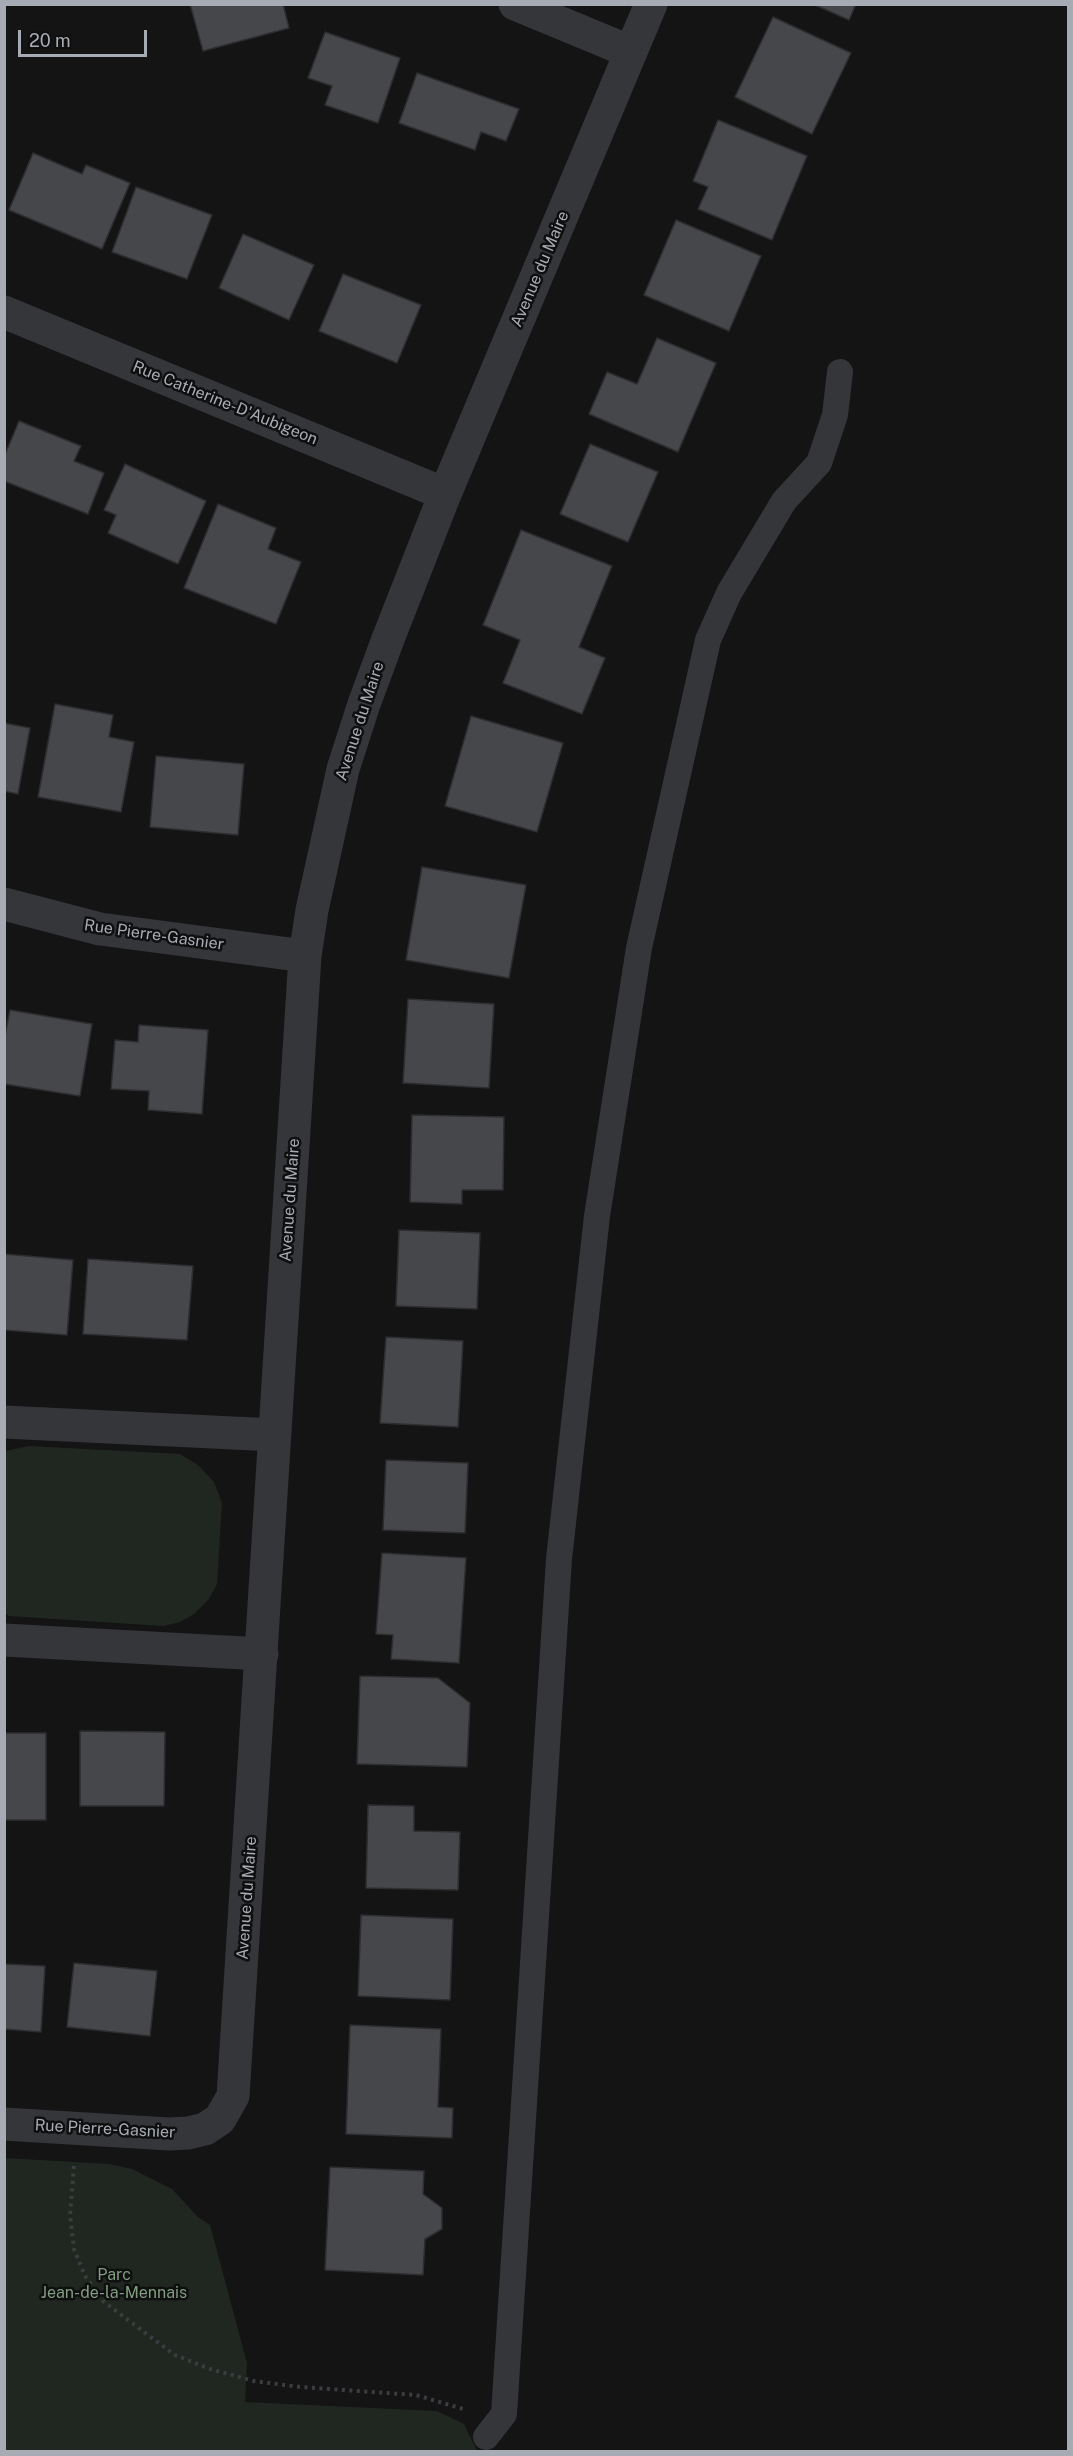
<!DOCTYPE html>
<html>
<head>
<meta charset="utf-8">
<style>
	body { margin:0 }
	#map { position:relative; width:1073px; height:2456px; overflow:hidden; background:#141415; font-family:"Public Sans",sans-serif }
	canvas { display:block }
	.frame { position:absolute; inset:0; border:6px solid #a7acb4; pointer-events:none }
	.scale { position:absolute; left:18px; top:30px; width:129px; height:27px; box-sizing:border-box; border:3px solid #a7acb4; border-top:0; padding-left:8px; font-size:18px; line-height:21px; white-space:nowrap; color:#a7acb4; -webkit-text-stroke:4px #0f0f10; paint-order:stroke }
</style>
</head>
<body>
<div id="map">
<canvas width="1073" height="2456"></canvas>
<div class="frame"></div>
<div class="scale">20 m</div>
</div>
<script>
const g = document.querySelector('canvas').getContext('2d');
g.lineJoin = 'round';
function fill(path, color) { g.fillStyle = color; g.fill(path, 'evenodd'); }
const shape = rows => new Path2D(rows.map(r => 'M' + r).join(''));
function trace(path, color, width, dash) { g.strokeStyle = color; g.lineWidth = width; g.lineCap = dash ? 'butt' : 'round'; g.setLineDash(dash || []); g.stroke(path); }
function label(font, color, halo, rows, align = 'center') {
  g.font = font + ' "Public Sans",sans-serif'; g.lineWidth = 5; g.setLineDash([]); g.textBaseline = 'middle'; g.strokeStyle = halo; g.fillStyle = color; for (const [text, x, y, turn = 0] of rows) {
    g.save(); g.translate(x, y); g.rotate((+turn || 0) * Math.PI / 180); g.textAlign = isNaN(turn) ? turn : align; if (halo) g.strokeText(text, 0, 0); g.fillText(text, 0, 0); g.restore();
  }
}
const green = shape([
	[29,1446,180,1454,198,1465,214,1482,222,1503,217,1584,209,1599,194,1614,180,1622,163,1626,9,1616,5,1613,5,1451],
	[4,2158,109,2164,132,2169,172,2189,198,2217,210,2225,247,2363,245,2402,437,2411,464,2424,477,2451,5,2451]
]);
const building = shape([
	[190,4,283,4,289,28,203,51,190,4],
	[813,4,856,4,849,20,813,4],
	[773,17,851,53,812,134,735,97,773,17],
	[325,32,400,58,378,123,325,105,332,86,308,78,325,32],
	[417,73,519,109,506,141,481,132,475,150,399,123,417,73],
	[718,120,807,156,772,240,698,209,708,187,693,181,718,120],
	[33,153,82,174,86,165,130,183,102,249,9,210,33,153],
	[136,187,212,215,187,279,112,252,136,187],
	[676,220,761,256,729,331,644,295,676,220],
	[243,234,314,265,289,320,219,288,243,234],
	[343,274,421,305,397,363,319,331,343,274],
	[657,338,716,363,678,452,589,414,607,372,637,384,657,338],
	[19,421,81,446,74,461,104,473,88,514,4,481,4,457,19,421],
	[590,444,658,472,628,542,560,514,590,444],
	[125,464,206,501,178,564,108,533,116,515,104,510,125,464],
	[218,504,276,528,268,549,301,562,276,624,184,588,218,504],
	[521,530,612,566,579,647,605,658,582,714,503,683,520,640,483,625,521,530],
	[55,704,113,715,109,737,134,742,121,812,38,797,55,704],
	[471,716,563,743,537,832,445,806,471,716],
	[4,723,30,728,18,794,4,791,4,723],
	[156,756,244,764,238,835,150,827,156,756],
	[422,867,526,885,509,978,406,960,422,867],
	[408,999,494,1004,489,1088,403,1083,408,999],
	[10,1010,92,1024,80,1096,4,1084,4,1041,10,1010],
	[139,1025,208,1030,202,1114,148,1110,149,1091,111,1089,115,1040,138,1042,139,1025],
	[412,1115,504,1117,503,1190,462,1190,462,1204,410,1202,412,1115],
	[399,1230,480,1233,477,1309,396,1306,399,1230],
	[4,1254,73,1260,67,1335,4,1330,4,1254],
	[88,1259,193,1266,187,1340,83,1334,88,1259],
	[386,1337,463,1341,458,1427,380,1423,386,1337],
	[386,1460,468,1463,465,1533,383,1530,386,1460],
	[382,1553,466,1558,459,1663,391,1659,393,1635,376,1634,382,1553],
	[360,1676,438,1678,470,1703,467,1767,357,1764,360,1676],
	[80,1731,165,1732,164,1806,80,1806,80,1731],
	[4,1733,46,1733,46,1820,4,1820,4,1733],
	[368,1805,414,1806,414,1831,460,1832,458,1890,366,1888,368,1805],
	[361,1915,453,1919,450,2000,358,1996,361,1915],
	[74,1963,157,1971,150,2036,67,2027,74,1963],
	[4,1964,45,1966,41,2032,4,2029,4,1964],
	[350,2025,441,2029,438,2107,453,2108,452,2138,346,2134,350,2025],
	[330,2167,424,2171,423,2194,442,2208,442,2229,425,2239,423,2275,325,2270,330,2167]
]);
const path = shape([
	[74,2166,70,2215,74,2249,85,2276,104,2302,175,2355,210,2369,254,2381,300,2387,416,2395,463,2409]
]);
const lane = shape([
	[486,2437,504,2414,559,1559,597,1216,639,948,708,640,729,593,784,501,819,463,835,415,840,372]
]);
const street = shape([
	[515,4,631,52],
	[4,312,445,494],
	[4,904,100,929,305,956],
	[4,1422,275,1435],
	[4,1640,262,1654],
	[4,2124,169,2134,188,2133,205,2129,220,2119,233,2096,305,956,312,910,343,769,364,704,388,639,445,494,651,4]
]);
const streetNames = [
	["Avenue du Maire",540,269,-67],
	["Rue Catherine-D'Aubigeon",225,403,22],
	["Avenue du Maire",360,721,-72],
	["Rue Pierre-Gasnier",154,935,8],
	["Avenue du Maire",290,1200,-86],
	["Avenue du Maire",247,1898,-86],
	["Rue Pierre-Gasnier",105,2129,3]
];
const parkNames = [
	["Parc",114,2275],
	["Jean-de-la-Mennais",114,2293]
];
fill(green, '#202721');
fill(building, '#46474a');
trace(building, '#2e2e31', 1.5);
trace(path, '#3b3d41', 4, [3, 4.5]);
trace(lane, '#35363a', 26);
trace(street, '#35363a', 33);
label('16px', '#a7acb4', '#0f0f10', streetNames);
label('16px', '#819d80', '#0f0f10', parkNames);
</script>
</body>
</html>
